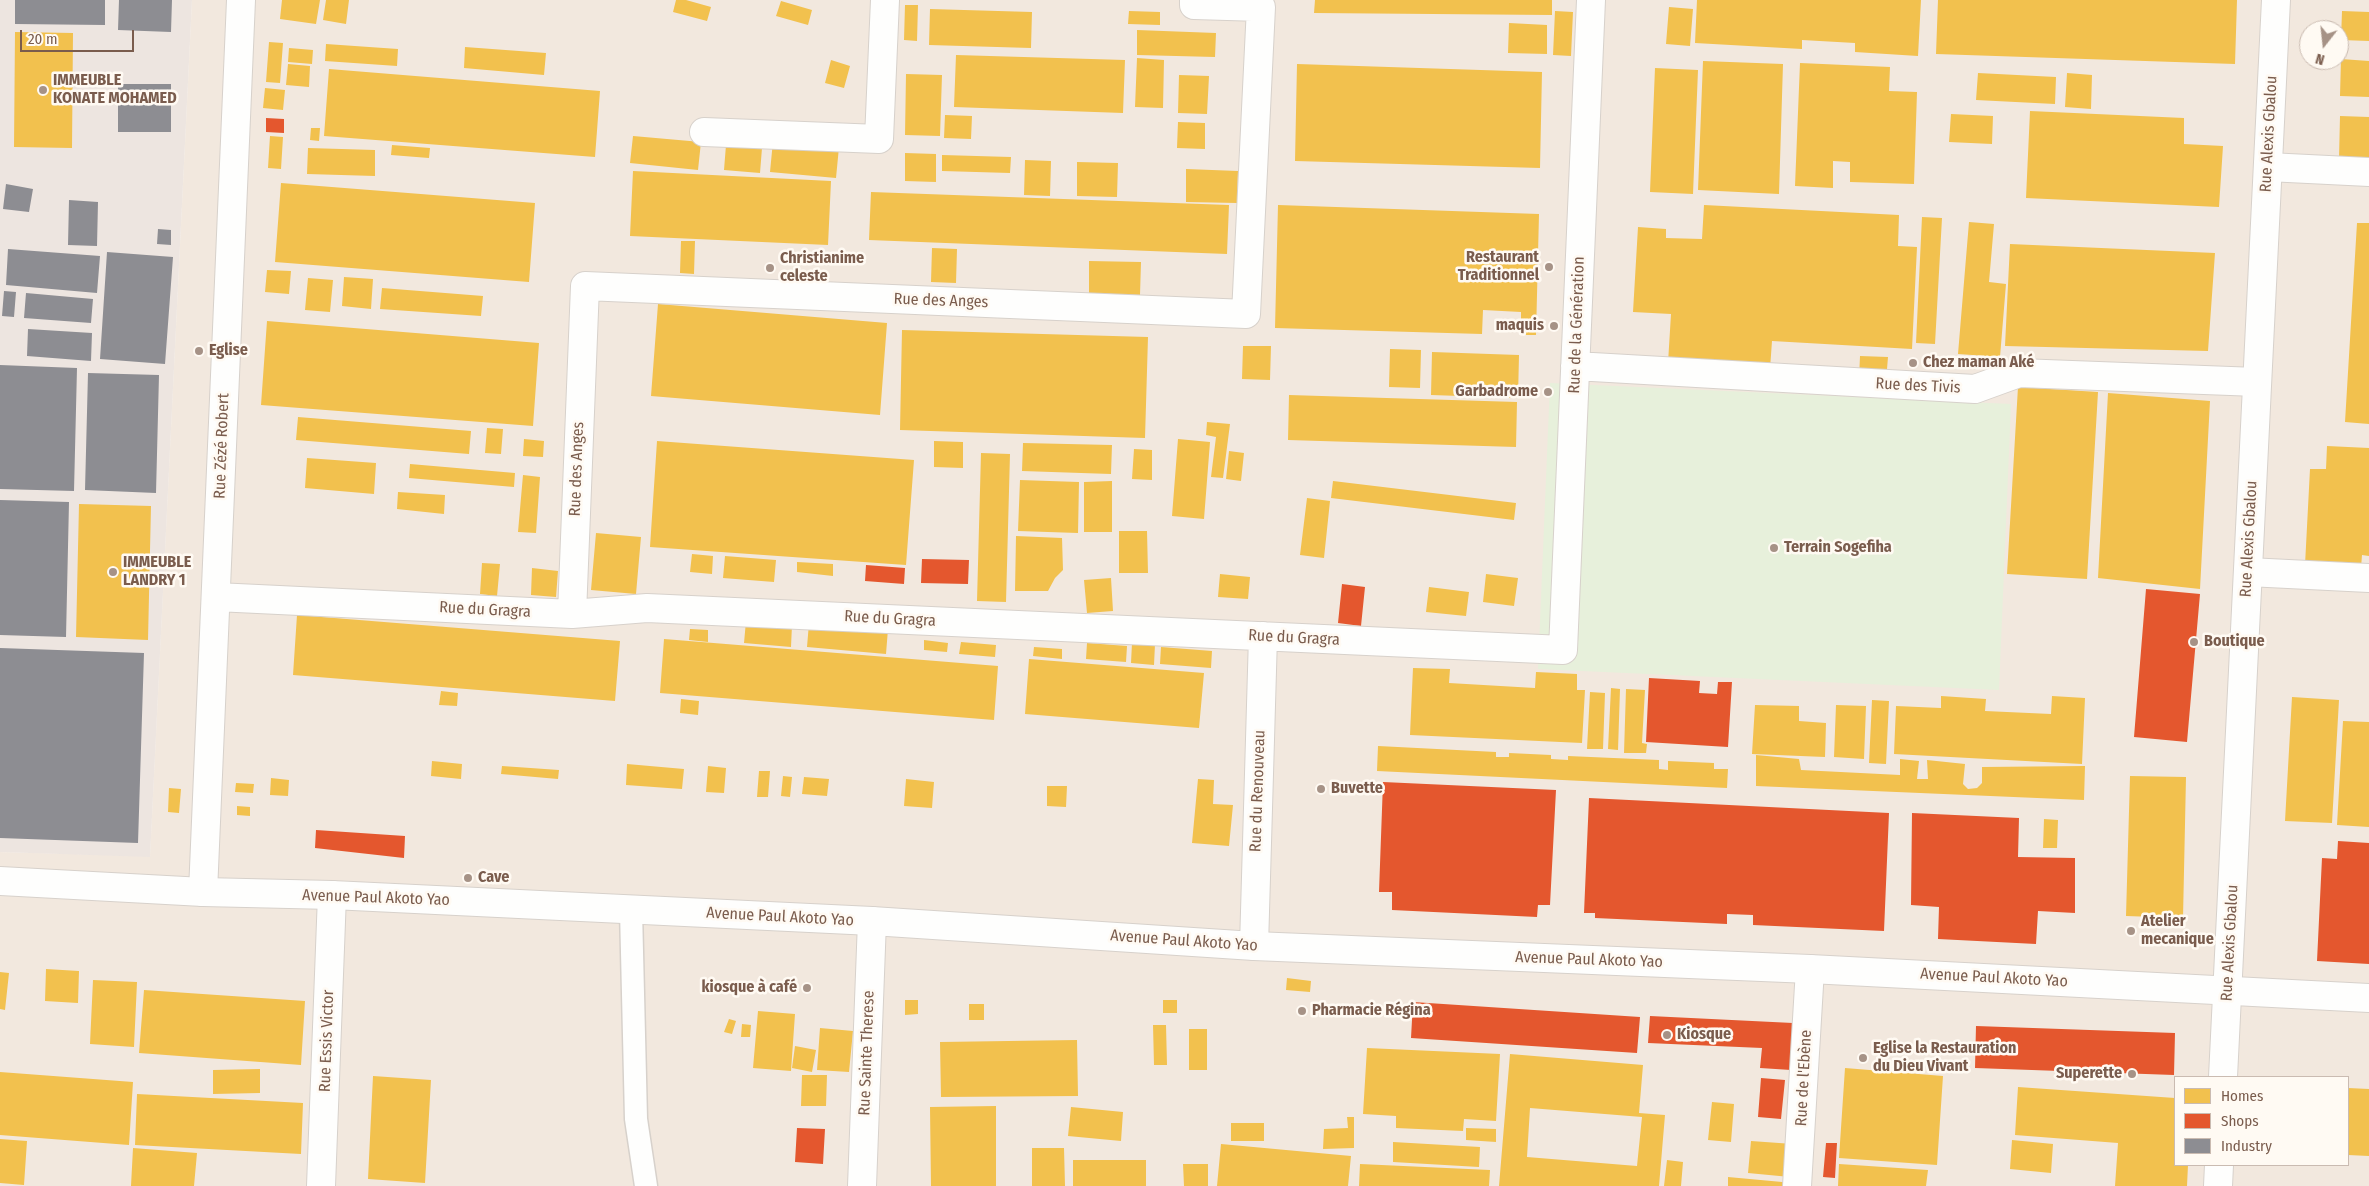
<!DOCTYPE html>
<html>
<head>
<meta charset="utf-8">
<style>
	body { margin:0 }
	#map { position:relative; width:2369px; height:1186px; overflow:hidden; background:#f9f5f0; font-family:"Fira Sans Condensed",sans-serif }
	canvas { display:block }
	.legend { position:absolute; left:2174px; top:1076px; width:175px; height:90px; box-sizing:border-box; background:#fffaf3; border:1px solid #cabbb1; margin:0; padding:6px 9px; list-style:none; font-size:15px; color:#7a5c4d }
	.legend li { display:flex; align-items:center; gap:10px; height:25px }
	.legend b { width:25px; border:1px solid #cabbb1 }
	.north { position:absolute; left:2299px; top:20px; width:50px; height:50px; box-sizing:border-box; background:#fffaf3; border:1px solid #cabbb1; border-radius:50%; rotate:196deg; font-size:14px; font-weight:700; line-height:20px; text-align:center; color:#7a5c4d }
	.north::after { content:''; display:block; margin:auto; width:18px; height:22px; background:#a69286; clip-path:polygon(50% 0,100% 100%,50% 72%,0 100%) }
	.scale { position:absolute; left:20px; top:30px; width:114px; height:22px; box-sizing:border-box; border:2px solid #7a5c4d; border-top:0; padding-left:6px; font-size:15px; line-height:18px; white-space:nowrap; color:#7a5c4d; -webkit-text-stroke:4px #fffaf3; paint-order:stroke }
</style>
</head>
<body>
<div id="map">
<canvas width="2369" height="1186"></canvas>
<ul class="legend">
<li><b style="height:14px;background:#f2c14e"></b>Homes</li>
<li><b style="height:14px;background:#e4572e"></b>Shops</li>
<li><b style="height:14px;background:#8d8d92"></b>Industry</li>
</ul>
<div class="north">N</div>
<div class="scale">20 m</div>
</div>
<script>
const g = document.querySelector('canvas').getContext('2d');
g.lineJoin = 'round';
function fill(path, color) { g.fillStyle = color; g.fill(path, 'evenodd'); }
const shape = rows => new Path2D(rows.map(r => 'M' + r).join(''));
function trace(path, color, width, dash) { g.strokeStyle = color; g.lineWidth = width; g.lineCap = dash ? 'butt' : 'round'; g.setLineDash(dash || []); g.stroke(path); }
function label(font, color, halo, rows, align = 'center') {
  g.font = font + ' "Fira Sans Condensed",sans-serif'; g.lineWidth = 5; g.setLineDash([]); g.textBaseline = 'middle'; g.strokeStyle = halo; g.fillStyle = color; for (const [text, x, y, turn = 0] of rows) {
    g.save(); g.translate(x, y); g.rotate((+turn || 0) * Math.PI / 180); g.textAlign = isNaN(turn) ? turn : align; if (halo) g.strokeText(text, 0, 0); g.fillText(text, 0, 0); g.restore();
  }
}
const residential = shape([
	[192,0,2369,0,2369,1186,0,1186,0,852,150,856],
	[2309,30,2339,30,2339,60,2309,60],
	[2175,1077,2348,1077,2348,1165,2175,1165]
]);
const industrial = shape([
	[0,0,192,0,150,857,0,852]
]);
const green = shape([
	[1550,383,2011,404,1999,690,1538,669]
]);
const homes = shape([
	[282,0,320,0,316,24,280,19],
	[326,0,349,0,346,24,323,20],
	[676,0,686,0,711,7,707,21,673,12],
	[1315,0,1552,0,1552,15,1314,13],
	[1697,0,1921,0,1918,56,1855,52,1855,43,1802,40,1802,49,1695,43],
	[1938,0,2237,0,2235,64,1936,54],
	[781,1,812,10,808,25,776,16],
	[905,5,918,5,917,41,904,40],
	[1669,7,1693,9,1690,46,1666,44],
	[930,9,1032,12,1031,48,929,45],
	[1129,11,1160,12,1160,25,1128,24],
	[1555,11,1573,12,1571,56,1553,55],
	[2342,11,2369,12,2369,41,2341,40],
	[1509,23,1547,25,1547,54,1508,53],
	[1137,30,1216,33,1215,57,1137,55],
	[15,32,73,33,72,148,14,147],
	[269,42,283,43,280,83,266,82],
	[326,44,398,49,397,66,325,61],
	[465,47,546,53,544,75,464,68],
	[289,48,313,50,312,64,288,62],
	[956,55,1125,60,1123,113,954,107],
	[1137,58,1164,60,1163,108,1135,107],
	[2341,59,2369,61,2369,97,2340,96],
	[831,60,850,66,844,88,825,83],
	[1703,61,1783,64,1779,194,1698,190],
	[1800,63,1890,67,1889,91,1917,92,1914,184,1850,182,1850,162,1833,161,1833,188,1795,186],
	[288,64,310,66,309,87,286,85],
	[1297,64,1542,72,1540,168,1295,161],
	[1655,68,1698,70,1693,194,1650,192],
	[329,69,600,91,595,157,324,136],
	[1978,73,2056,77,2055,104,1976,100],
	[2067,73,2092,75,2091,109,2065,107],
	[906,74,942,75,940,136,905,135],
	[1179,75,1209,76,1207,114,1178,113],
	[265,88,285,90,283,110,263,108],
	[2030,111,2184,118,2184,144,2223,146,2219,207,2026,198],
	[1951,114,1993,116,1992,144,1949,142],
	[945,115,972,116,971,139,944,138],
	[2340,116,2369,117,2369,160,2339,159],
	[1178,122,1205,123,1205,149,1177,148],
	[311,128,320,128,319,141,310,140],
	[270,136,283,137,281,169,268,168],
	[633,136,701,142,698,170,630,163],
	[773,141,839,147,836,178,770,172],
	[392,145,430,148,429,158,391,155],
	[726,145,762,148,760,173,724,170],
	[308,148,375,150,375,176,307,174],
	[905,153,936,154,936,182,905,181],
	[942,155,1011,157,1010,173,942,171],
	[1025,160,1051,161,1050,196,1024,195],
	[1077,162,1118,163,1117,197,1077,196],
	[1186,169,1238,171,1237,203,1186,202],
	[633,171,831,181,828,245,630,236],
	[281,183,535,203,529,282,275,262],
	[871,192,1229,205,1227,254,869,240],
	[1278,205,1539,214,1536,335,1521,335,1521,312,1483,310,1482,334,1275,328],
	[1704,205,1899,215,1898,246,1917,247,1912,349,1772,341,1770,369,1668,363,1671,314,1633,312,1638,227,1666,229,1666,238,1702,239],
	[1922,217,1942,218,1935,344,1916,343],
	[1969,222,1994,224,1989,282,2006,284,2000,357,1958,354],
	[2357,223,2369,223,2369,424,2345,422],
	[681,241,695,241,694,274,680,273],
	[2010,244,2215,253,2208,351,2005,346],
	[932,248,957,249,956,283,931,282],
	[1089,261,1141,262,1140,295,1089,293],
	[267,270,291,271,289,294,265,292],
	[344,277,373,279,371,309,342,306],
	[308,278,333,280,330,312,305,310],
	[382,288,483,296,481,316,380,309],
	[658,304,887,323,880,415,651,396],
	[267,321,539,343,533,426,261,405],
	[902,330,1148,337,1145,438,900,430],
	[1243,346,1271,346,1270,380,1242,379],
	[1390,349,1421,350,1420,388,1389,387],
	[1432,352,1519,355,1518,398,1431,395],
	[1860,356,1888,357,1886,381,1859,379],
	[2018,387,2098,392,2087,579,2007,574],
	[2108,393,2210,401,2200,589,2098,578],
	[1289,395,1517,402,1516,447,1288,440],
	[298,417,471,431,469,454,296,440],
	[1207,422,1230,424,1223,478,1211,477,1216,437,1206,435],
	[487,428,503,429,501,454,485,453],
	[524,439,544,441,543,457,523,456],
	[1178,439,1210,442,1204,519,1172,516],
	[657,441,914,460,906,565,650,547],
	[934,441,963,442,963,468,934,467],
	[1023,443,1112,445,1111,474,1022,471],
	[2327,446,2369,448,2369,556,2362,555,2361,568,2305,565,2310,469,2326,469],
	[1134,449,1152,450,1152,480,1132,479],
	[1229,451,1244,453,1241,481,1226,479],
	[981,453,1010,454,1006,602,977,601],
	[307,458,376,463,374,494,305,488],
	[410,464,515,473,514,487,409,478],
	[523,475,540,477,536,533,518,532],
	[1020,480,1079,482,1078,533,1018,531],
	[1112,481,1112,532,1084,532,1084,482],
	[1333,481,1516,503,1514,520,1331,498],
	[398,492,445,495,444,514,397,509],
	[1307,498,1330,501,1324,558,1300,555],
	[79,504,151,506,148,640,76,637],
	[1119,531,1147,531,1148,573,1119,573],
	[596,533,641,537,636,594,591,590],
	[1016,536,1062,538,1063,570,1055,578,1048,591,1015,591],
	[692,554,713,556,712,574,690,572],
	[725,556,776,560,774,582,723,578],
	[797,562,833,564,833,576,797,572],
	[482,563,500,564,497,596,480,594],
	[532,568,558,571,556,597,531,595],
	[1220,574,1250,577,1248,599,1218,597],
	[1486,574,1518,578,1514,606,1483,602],
	[1111,578,1113,611,1087,613,1084,580],
	[1429,587,1469,592,1466,616,1426,612],
	[297,615,620,641,615,701,293,675],
	[746,621,792,625,791,647,744,643],
	[809,623,888,629,886,654,807,647],
	[690,629,708,630,708,642,689,640],
	[664,639,998,666,994,720,660,693],
	[924,640,948,643,947,652,924,650],
	[961,642,996,645,995,657,959,654],
	[1087,643,1127,646,1126,662,1086,659],
	[1132,643,1155,644,1154,665,1131,663],
	[1034,647,1062,649,1062,659,1033,656],
	[1161,647,1212,651,1211,668,1160,664],
	[1029,659,1204,673,1199,728,1025,714],
	[1413,668,1450,669,1449,683,1535,688,1536,672,1577,674,1577,690,1585,690,1582,743,1410,735],
	[1611,688,1620,689,1618,750,1608,749],
	[1626,689,1645,690,1642,743,1647,744,1646,753,1624,753],
	[441,691,458,693,457,706,439,705],
	[1590,692,1605,693,1603,749,1587,749],
	[1941,696,1986,699,1985,711,2051,714,2052,696,2085,698,2082,764,1894,754,1896,706,1941,708],
	[2292,697,2339,700,2332,823,2285,821],
	[681,699,699,701,698,715,680,713],
	[1872,700,1889,701,1886,764,1869,763],
	[1755,705,1799,706,1799,721,1826,723,1825,757,1752,754],
	[1836,705,1866,706,1864,759,1834,757],
	[2343,721,2369,722,2369,827,2337,825],
	[1378,746,1496,752,1496,757,1509,757,1509,753,1551,755,1551,759,1568,760,1568,756,1659,760,1659,769,1668,770,1668,761,1714,763,1714,769,1728,769,1727,788,1377,771],
	[1756,755,1799,759,1801,770,1900,775,1900,759,1919,761,1917,779,1928,779,1927,760,1965,764,1963,784,1968,789,1977,788,1982,783,1982,767,2085,766,2084,800,1756,786],
	[432,761,462,764,461,779,431,776],
	[627,764,684,769,682,789,626,785],
	[502,766,559,770,558,779,501,774],
	[708,766,726,768,724,793,706,792],
	[759,771,770,771,768,797,757,797],
	[783,776,792,777,790,797,781,796],
	[2130,776,2186,777,2183,918,2126,916],
	[804,777,829,779,827,796,802,794],
	[271,778,289,780,288,796,270,795],
	[906,779,934,782,932,808,904,806],
	[1198,779,1214,780,1213,804,1233,805,1229,846,1192,843],
	[236,783,254,784,253,793,235,792],
	[1047,786,1067,786,1066,807,1047,806],
	[169,788,181,789,179,813,168,812],
	[237,806,250,807,250,816,237,815],
	[2044,819,2058,820,2057,848,2043,848],
	[46,969,79,971,78,1003,45,1001],
	[0,972,9,973,5,1010,0,1009],
	[1287,978,1311,981,1310,992,1286,990],
	[93,980,137,982,134,1047,90,1044],
	[144,990,305,1001,301,1065,139,1053],
	[905,1000,918,1000,918,1014,905,1015],
	[1163,1000,1177,1000,1177,1013,1163,1013],
	[969,1004,984,1004,984,1020,969,1020],
	[758,1011,795,1014,791,1071,753,1068],
	[729,1019,736,1021,732,1034,724,1032],
	[742,1024,751,1025,750,1037,741,1037],
	[1153,1025,1166,1025,1167,1065,1154,1065],
	[820,1028,853,1031,849,1072,817,1070],
	[1189,1029,1207,1029,1207,1070,1189,1070],
	[1077,1040,1078,1096,941,1097,940,1042],
	[795,1046,816,1050,812,1072,792,1068],
	[1367,1048,1500,1054,1496,1121,1464,1119,1463,1131,1396,1128,1396,1116,1363,1114],
	[1510,1054,1643,1065,1639,1113,1665,1115,1659,1186,1499,1186],
	[1530,1108,1642,1117,1637,1166,1527,1157],
	[1845,1068,1943,1076,1937,1165,1839,1158],
	[260,1069,260,1093,213,1094,213,1070],
	[0,1072,133,1082,129,1145,0,1135],
	[802,1075,827,1075,826,1106,801,1106],
	[373,1076,431,1080,425,1183,368,1179],
	[2018,1087,2175,1098,2175,1165,2188,1165,2187,1186,2115,1186,2118,1143,2015,1135],
	[2348,1088,2369,1089,2369,1156,2348,1155],
	[137,1094,303,1103,301,1154,135,1145],
	[1712,1102,1734,1104,1731,1142,1708,1140],
	[996,1106,996,1186,931,1186,930,1107],
	[1071,1107,1123,1112,1121,1141,1068,1136],
	[1347,1117,1354,1117,1354,1148,1323,1149,1324,1129,1348,1128],
	[1231,1123,1264,1123,1264,1141,1231,1141],
	[1466,1128,1496,1129,1496,1142,1466,1140],
	[0,1139,27,1141,24,1185,0,1183],
	[2012,1140,2053,1144,2051,1173,2010,1169],
	[1751,1141,1793,1144,1790,1177,1748,1173],
	[1393,1142,1480,1147,1479,1167,1393,1162],
	[1221,1144,1351,1156,1348,1186,1217,1186],
	[133,1148,197,1153,194,1186,131,1186],
	[1032,1148,1064,1148,1065,1186,1032,1186],
	[1073,1160,1146,1160,1146,1186,1073,1186],
	[1667,1160,1683,1162,1681,1186,1664,1186],
	[1183,1164,1208,1164,1208,1186,1184,1186],
	[1360,1164,1490,1170,1489,1186,1359,1186],
	[1839,1164,1928,1170,1926,1186,1838,1186],
	[1728,1177,1793,1183,1793,1186,1728,1186]
]);
const shops = shape([
	[266,118,284,119,284,133,266,132],
	[922,559,969,560,968,584,921,583],
	[866,565,905,568,904,584,865,581],
	[1342,584,1365,587,1361,626,1338,623],
	[2146,589,2200,594,2187,742,2134,737],
	[1649,678,1700,681,1699,693,1717,694,1718,682,1732,682,1728,747,1646,742],
	[1383,782,1556,790,1550,905,1538,905,1537,917,1392,910,1392,892,1379,892],
	[1589,798,1889,813,1884,931,1753,925,1753,915,1727,914,1727,924,1595,918,1595,913,1584,913],
	[1912,813,2019,818,2018,857,2075,858,2075,913,2038,911,2036,944,1938,939,1939,907,1911,905],
	[316,830,405,836,404,858,315,848],
	[2338,841,2369,843,2369,964,2317,961,2322,858,2337,859],
	[1413,1002,1640,1017,1637,1053,1411,1038],
	[1650,1016,1793,1023,1791,1070,1760,1068,1762,1048,1648,1043],
	[1976,1026,2175,1033,2174,1075,1975,1068],
	[1761,1078,1785,1080,1781,1119,1758,1117],
	[797,1128,825,1129,823,1164,795,1162],
	[1826,1143,1837,1143,1835,1178,1823,1177]
]);
const industry = shape([
	[15,0,105,0,105,25,15,24],
	[119,0,172,0,171,32,118,30],
	[118,84,171,84,171,132,118,132],
	[6,184,33,189,29,212,3,209],
	[69,200,98,202,97,246,68,245],
	[158,229,171,230,171,245,157,244],
	[8,249,100,256,97,293,6,285],
	[107,252,173,257,165,364,100,359],
	[4,291,16,292,14,317,2,316],
	[26,293,93,299,91,323,24,318],
	[28,329,92,333,91,361,27,356],
	[0,365,77,368,74,491,0,489],
	[88,373,159,375,156,493,85,490],
	[0,500,69,502,66,637,0,635],
	[0,648,144,653,138,843,0,838]
]);
const service = shape([
	[631,910,636,1119,646,1186]
]);
const minor = shape([
	[704,132,879,139,885,0],
	[2268,167,2369,172],
	[1575,366,1975,389,2019,373,2257,382],
	[2248,572,2369,578],
	[216,597,572,614,647,608,1563,650,1591,0],
	[572,614,585,286,1246,314,1261,7,1194,5,1194,0],
	[203,892,241,0],
	[1254,946,1263,636],
	[2223,1077,2276,0],
	[321,1186,332,895],
	[862,1186,872,921],
	[1797,1186,1810,969],
	[2218,1186,2219,1165]
]);
const tertiary = shape([
	[0,881,203,892,332,895,872,921,1254,946,1810,969,2369,998]
]);
const markers = [
	[43,90,5,"#a69286"],
	[1549,267,5,"#a69286"],
	[770,268,5,"#a69286"],
	[1554,326,5,"#a69286"],
	[199,351,5,"#a69286"],
	[1913,363,5,"#a69286"],
	[1548,392,5,"#a69286"],
	[1774,548,5,"#a69286"],
	[113,572,5,"#a69286"],
	[2194,642,5,"#a69286"],
	[1321,789,5,"#a69286"],
	[468,878,5,"#a69286"],
	[2131,931,5,"#a69286"],
	[807,988,5,"#a69286"],
	[1302,1011,5,"#a69286"],
	[1667,1035,5,"#a69286"],
	[1863,1058,5,"#a69286"],
	[2132,1074,5,"#a69286"]
];
const poiNames = [
	["IMMEUBLE",53,81],
	["KONATE MOHAMED",53,99],
	["Restaurant",1539,258,"right"],
	["Traditionnel",1539,276,"right"],
	["Christianime",780,259],
	["celeste",780,277],
	["maquis",1544,326,"right"],
	["Eglise",209,351],
	["Chez maman Aké",1923,363],
	["Garbadrome",1538,392,"right"],
	["Terrain Sogefiha",1784,548],
	["IMMEUBLE",123,563],
	["LANDRY 1",123,581],
	["Boutique",2204,642],
	["Buvette",1331,789],
	["Cave",478,878],
	["Atelier",2141,922],
	["mecanique",2141,940],
	["kiosque à café",797,988,"right"],
	["Pharmacie Régina",1312,1011],
	["Kiosque",1677,1035],
	["Eglise la Restauration",1873,1049],
	["du Dieu Vivant",1873,1067],
	["Superette",2122,1074,"right"]
];
const streetNames = [
	["Rue Alexis Gbalou",2269,134,-87],
	["Rue des Anges",941,301,2],
	["Rue de la Génération",1577,325,-88],
	["Rue des Tivis",1918,386,3],
	["Rue Zézé Robert",222,446,-88],
	["Rue des Anges",577,469,-88],
	["Rue Alexis Gbalou",2249,539,-87],
	["Rue du Gragra",485,610,3],
	["Rue du Gragra",890,619,3],
	["Rue du Gragra",1294,638,3],
	["Rue du Renouveau",1258,791,-88],
	["Avenue Paul Akoto Yao",376,898,2],
	["Avenue Paul Akoto Yao",780,917,3],
	["Avenue Paul Akoto Yao",1184,941,4],
	["Rue Alexis Gbalou",2230,943,-87],
	["Avenue Paul Akoto Yao",1589,960,2],
	["Avenue Paul Akoto Yao",1994,978,3],
	["Rue Essis Victor",327,1041,-88],
	["Rue Sainte Therese",867,1053,-88],
	["Rue de l'Ebène",1804,1078,-87]
];
fill(residential, '#f2e8de');
fill(industrial, '#ede5e0');
fill(green, '#e7f0db');
fill(homes, '#f2c14e');
fill(shops, '#e4572e');
fill(industry, '#8d8d92');
trace(service, '#d7d1cb', 25);
trace(minor, '#d7d1cb', 30);
trace(tertiary, '#d7d1cb', 30);
trace(service, '#fefefd', 22);
trace(minor, '#fefefd', 28);
trace(tertiary, '#fefefd', 28);
for (const [x, y, r, color] of markers) { const dot = new Path2D(); dot.arc(x, y, r, 0, 2 * Math.PI); g.fillStyle = color; g.fill(dot); trace(dot, '#fffaf3', 2); }
label('bold 16px', '#7a5c4d', '#fffaf3', poiNames, 'left');
label('16px', '#7a5c4d', '#fffaf3', streetNames);
</script>
</body>
</html>
